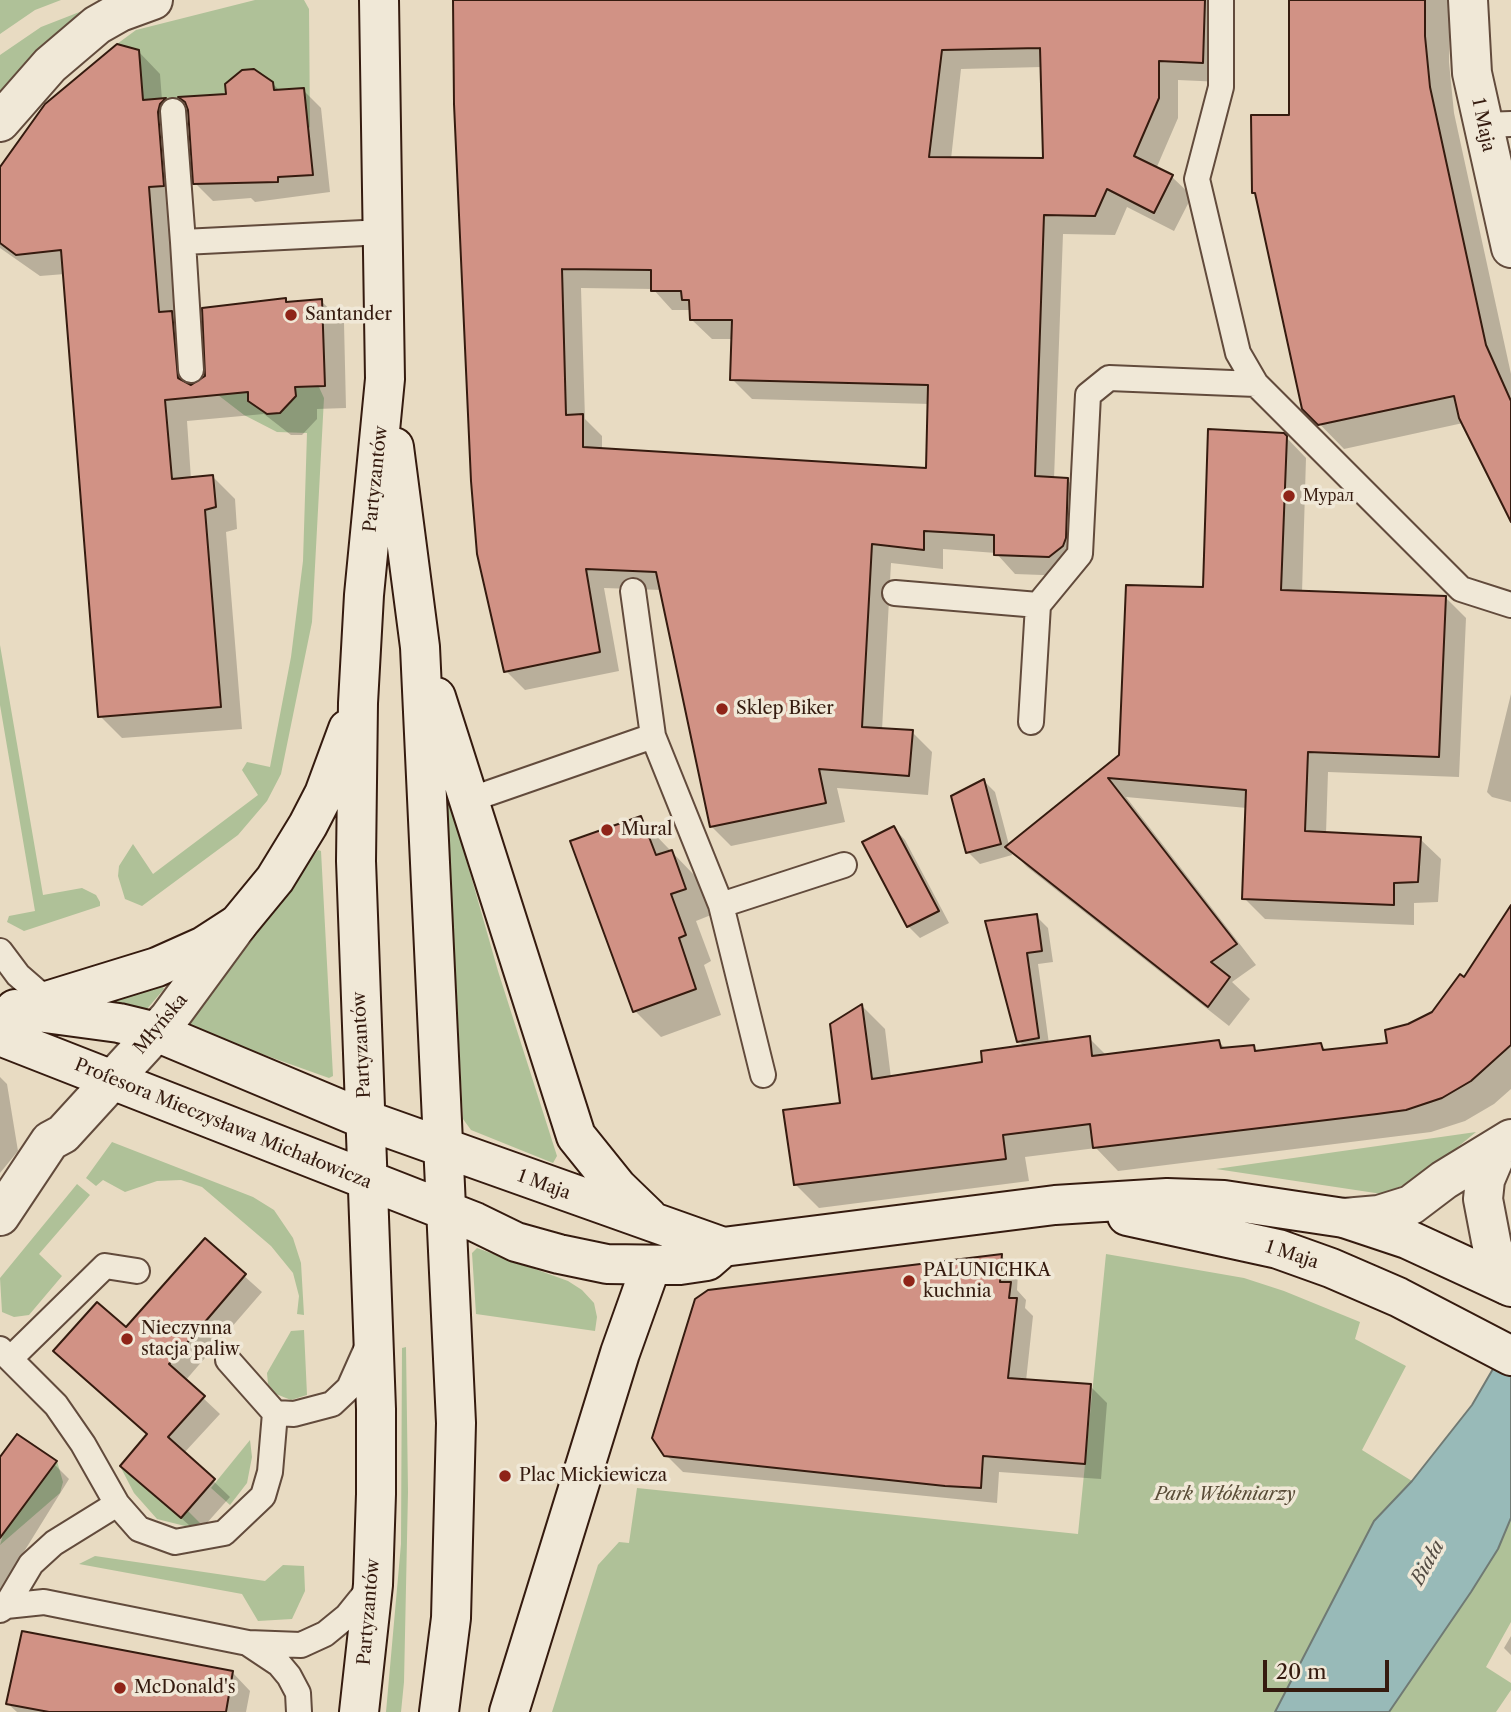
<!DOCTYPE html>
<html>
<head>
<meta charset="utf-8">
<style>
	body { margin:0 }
	#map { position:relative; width:1511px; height:1712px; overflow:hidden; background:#e8dbc2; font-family:"Libre Caslon Text",serif }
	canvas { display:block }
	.scale { position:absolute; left:1263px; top:1660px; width:126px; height:32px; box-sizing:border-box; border:4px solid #351b0f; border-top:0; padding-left:9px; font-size:21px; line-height:24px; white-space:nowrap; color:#351b0f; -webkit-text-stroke:5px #f0e8d7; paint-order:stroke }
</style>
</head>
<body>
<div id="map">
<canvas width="1511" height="1712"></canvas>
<div class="scale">20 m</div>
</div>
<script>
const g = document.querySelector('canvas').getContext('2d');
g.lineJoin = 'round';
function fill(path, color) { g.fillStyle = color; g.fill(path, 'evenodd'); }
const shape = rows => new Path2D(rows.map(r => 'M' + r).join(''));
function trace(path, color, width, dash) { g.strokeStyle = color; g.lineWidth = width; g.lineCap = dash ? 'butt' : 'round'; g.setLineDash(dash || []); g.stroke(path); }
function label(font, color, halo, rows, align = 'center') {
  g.font = font + ' "Libre Caslon Text",serif'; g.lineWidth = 7; g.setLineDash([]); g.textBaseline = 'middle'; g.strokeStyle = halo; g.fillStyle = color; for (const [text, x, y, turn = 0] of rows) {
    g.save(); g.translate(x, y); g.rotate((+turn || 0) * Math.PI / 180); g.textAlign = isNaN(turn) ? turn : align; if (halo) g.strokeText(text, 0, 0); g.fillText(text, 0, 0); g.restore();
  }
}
const green = shape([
	[0,0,61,0,35,10,0,34],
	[255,0,304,0,309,9,310,128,274,91,273,82,266,81,254,69,241,70,232,78,233,84,225,85,226,94,143,102,139,50,117,44,136,30],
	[100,4,0,97,0,55,41,27],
	[319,387,324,398,312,622,281,774,267,801,238,835,142,906,125,899,118,876,119,866,133,844,153,874,258,795,242,770,247,762,270,767,291,657,303,561,307,433,277,432,244,415,218,395,248,392,248,400,267,414,279,413,289,404,289,397,296,397,295,388],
	[0,645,43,895,82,888,96,895,100,902,100,906,24,931,7,922,9,916,35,911,0,705],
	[446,799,449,799,498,971,557,1156,553,1163,471,1130,463,1119],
	[318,850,321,851,333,1076,329,1078,186,1027,184,1022],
	[161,982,164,989,141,1016,98,1003],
	[1476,1132,1420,1178,1382,1194,1216,1169],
	[112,1142,253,1197,274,1210,293,1238,301,1263,304,1315,297,1314,299,1296,293,1273,271,1246,202,1187,181,1180,157,1181,125,1192,103,1180,96,1186,86,1178],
	[77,1184,90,1195,39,1254,62,1276,29,1315,14,1317,2,1312,0,1278],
	[477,1248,568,1281,582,1290,594,1303,597,1317,595,1331,476,1314,472,1253],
	[1106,1254,1244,1278,1284,1291,1360,1322,1355,1339,1406,1366,1362,1450,1412,1481,1374,1521,1275,1712,552,1712,598,1565,619,1542,629,1543,637,1488,1078,1534],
	[304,1330,307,1395,291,1400,276,1394,268,1384,267,1373,291,1331],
	[406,1347,408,1492,404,1682,401,1712,386,1712,401,1544,402,1348],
	[250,1440,252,1457,247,1483,230,1505,211,1488],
	[57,1461,63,1482,60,1493,0,1545,4,1532],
	[120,1466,180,1517,187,1510,200,1523,189,1527,157,1519,134,1493],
	[1511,1518,1511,1622,1486,1667,1511,1683,1511,1690,1496,1712,1389,1712,1471,1592,1498,1549],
	[95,1556,265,1581,283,1565,304,1566,305,1591,292,1619,258,1621,242,1594,79,1564]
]);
const water = shape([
	[1511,1338,1511,1518,1498,1549,1471,1592,1389,1712,1275,1712,1374,1521,1412,1481,1472,1405,1511,1338]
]);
const shadow = shape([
	[455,0,1225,0,1222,82,1178,80,1178,118,1156,169,1172,177,1192,196,1174,231,1127,207,1115,235,1063,234,1054,479,1067,480,1087,499,1069,576,1015,574,996,553,943,549,943,569,891,563,882,730,912,732,932,752,928,795,837,788,845,822,731,846,711,826,662,590,604,588,619,671,525,690,506,671],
	[1042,67,1045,160,951,159,961,69],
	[581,288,653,289,672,310,692,310,692,320,712,339,733,339,732,379,752,399,930,404,928,470,602,450,602,436,585,419],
	[1291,0,1450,0,1449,62,1454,113,1511,374,1511,518,1463,423,1344,449,1304,408,1258,196,1253,192,1291,117],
	[138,51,160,74,162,100,187,121,182,126,199,382,286,300,289,303,321,301,344,323,346,408,317,409,317,419,302,435,291,435,264,414,187,421,191,479,213,477,235,499,237,529,226,532,242,729,122,738,100,716,65,274,40,276,0,248,0,170],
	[272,83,280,91,303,90,321,108,330,192,255,202,251,198,213,201,195,183,228,95],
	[1283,434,1306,458,1302,593,1445,597,1466,618,1459,777,1328,772,1326,834,1420,839,1441,859,1438,902,1414,903,1414,925,1265,919,1244,898,1247,808,1126,797,1256,965,1232,982,1250,999,1229,1026,1027,867,1011,850,1012,855,980,864,968,852,984,781,995,792,1009,845,1121,756],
	[1511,694,1511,802,1492,797,1487,792],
	[640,819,697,878,711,915,696,921,711,961,704,965,721,1015,661,1037,635,1011],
	[894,828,905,840,949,923,920,938,908,926],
	[1511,908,1511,1089,1494,1104,1465,1121,1431,1132,1118,1171,1096,1148,1025,1157,1029,1181,819,1208,795,1184,842,1105,862,1006,885,1029,891,1078,984,1063,1025,1047,1019,1041,987,923,1036,916,1048,928,1053,962,1038,964,1049,1044,1089,1038,1107,1056,1218,1041,1227,1050,1253,1047,1259,1052,1321,1045,1327,1051,1389,1045,1408,1026,1433,1013,1465,980],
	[0,1077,7,1084,18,1151,0,1173],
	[205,1241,262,1292,185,1381,220,1414,184,1453,230,1497,198,1533,122,1466,149,1435,126,1330],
	[1001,1256,1018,1273,1017,1290,1026,1300,1025,1308,1033,1316,1026,1381,1090,1386,1107,1403,1101,1479,999,1472,997,1503,683,1472,666,1455],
	[48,1458,69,1479,17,1563,0,1600,0,1460],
	[1511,1636,1511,1655,1504,1648],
	[233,1673,250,1691,246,1712,17,1712,8,1704]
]);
const building = shape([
	[453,0,1205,0,1203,63,1159,61,1159,98,1134,156,1173,175,1154,213,1107,189,1095,216,1044,215,1035,476,1068,478,1066,538,1063,546,1049,557,994,555,994,535,924,531,924,550,872,544,862,727,913,730,909,776,819,769,826,803,710,827,656,572,586,569,600,652,504,672,477,554,471,481,454,104,453,0],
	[1040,48,1043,158,929,157,942,50,1040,48],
	[562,269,651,270,651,291,681,291,682,300,689,300,690,320,732,320,730,380,928,385,926,468,583,447,583,414,566,415,562,269],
	[1289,0,1425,0,1425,36,1430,87,1486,345,1511,401,1511,522,1459,418,1454,396,1318,425,1302,409,1255,193,1252,193,1251,115,1289,115,1289,0],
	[117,44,139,50,143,100,166,98,160,104,158,112,164,186,149,187,159,312,172,311,178,378,191,385,205,376,202,308,286,298,286,302,322,299,325,386,295,387,296,396,280,413,267,414,248,401,248,392,165,400,172,479,213,475,216,507,205,510,221,707,98,717,61,250,16,255,0,243,0,167,45,104,117,44],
	[254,69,273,82,274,90,304,88,313,175,278,177,278,182,193,184,188,110,185,102,178,97,226,94,225,84,242,70,254,69],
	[1208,429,1284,433,1287,436,1281,590,1446,596,1439,757,1308,752,1305,831,1421,837,1418,882,1394,883,1394,905,1242,899,1246,790,1108,778,1237,944,1211,962,1230,977,1208,1007,1005,847,1119,755,1126,585,1203,587,1208,429],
	[984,779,1001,844,966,853,951,796,984,779],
	[641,816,656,855,672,850,686,889,671,894,686,935,679,938,696,989,633,1012,570,841,641,816],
	[894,826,939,911,907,927,862,842,894,826],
	[1511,905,1511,1045,1471,1081,1442,1098,1406,1110,1377,1114,1093,1148,1090,1124,1003,1135,1006,1159,794,1185,783,1110,840,1103,830,1024,862,1004,872,1079,982,1062,981,1051,1090,1036,1092,1056,1219,1040,1221,1048,1254,1045,1255,1051,1321,1043,1323,1050,1387,1043,1385,1030,1408,1024,1432,1012,1460,974,1464,977,1511,905],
	[1037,914,1042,951,1027,953,1039,1038,1017,1042,985,921,1037,914],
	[205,1238,246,1274,169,1364,205,1396,168,1437,215,1479,181,1518,120,1466,147,1434,53,1351,97,1302,126,1327,205,1238],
	[1002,1254,1000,1282,1011,1282,1009,1298,1017,1298,1008,1378,1091,1384,1085,1464,983,1456,981,1488,945,1486,664,1456,652,1438,695,1299,708,1290,1002,1254],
	[17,1434,57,1461,0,1538,0,1457,17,1434],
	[22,1631,233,1671,226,1712,49,1712,6,1704,22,1631]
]);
const lane = shape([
	[1221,0,1221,87,1197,179,1238,353,1256,384,1461,589,1511,605],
	[173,111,183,242,384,232],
	[1483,125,1511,124],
	[183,242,191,370],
	[633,591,653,736],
	[895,593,1038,605,1080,554,1088,395,1109,378,1256,384],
	[1031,722,1038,605],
	[469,800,653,736,721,905,763,1075],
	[721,905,844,865],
	[0,951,18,975,49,1002],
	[0,1349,56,1405,83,1444,117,1504,139,1529,175,1542,224,1533,263,1496,270,1472,275,1413,228,1360],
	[11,1358,105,1266,137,1271],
	[275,1413,294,1414,332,1404,349,1388,369,1343],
	[6,1606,31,1564,54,1543,117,1504],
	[0,1610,6,1606,44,1602,248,1643,301,1645,325,1634,347,1616,372,1585],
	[249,1644,279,1664,289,1676,298,1693,299,1712]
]);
const street = shape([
	[1468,0,1472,73,1511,248],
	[0,122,50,65,97,25,120,12,153,0],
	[1498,1149,1485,1180,1483,1199,1492,1246,1507,1285],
	[0,1216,50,1141,63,1134,169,1018,238,924],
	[1344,1218,1379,1215,1411,1205,1444,1180,1511,1139]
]);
const secondary = shape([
	[394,447,420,647,456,1423,451,1618,439,1712],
	[436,697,576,1136,617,1187,648,1217],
	[37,1004,157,967,204,946,238,924,275,879,308,825,324,794,348,729],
	[15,1009,119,1023,156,1032,366,1120,723,1247,1055,1205,1167,1198,1224,1200,1344,1218,1407,1239,1511,1287],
	[0,1036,475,1222,516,1242,559,1254,607,1264,680,1265,707,1261,723,1247],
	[1127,1216,1278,1249,1331,1268,1398,1297,1511,1356],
	[359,1712,373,1585,376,1494,376,1409,356,861,358,703,364,595,385,379,379,0],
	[509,1712,620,1353,651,1266]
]);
const markers = [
	[291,315,7,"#8f2418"],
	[1289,496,7,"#8f2418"],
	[722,709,7,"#8f2418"],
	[607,830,7,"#8f2418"],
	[909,1281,7,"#8f2418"],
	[127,1339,7,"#8f2418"],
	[505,1476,7,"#8f2418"],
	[120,1688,7,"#8f2418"]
];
const streetNames = [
	["1 Maja",1483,125,78],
	["Partyzantów",376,479,-84],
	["Młyńska",161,1024,-50],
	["Partyzantów",362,1045,-93],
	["Profesora Mieczysława Michałowicza",223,1124,22],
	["1 Maja",544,1185,20],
	["1 Maja",1292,1255,18],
	["Partyzantów",369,1612,-85]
];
const poiNames = [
	["Santander",305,315],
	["Мурал",1303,496],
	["Sklep Biker",736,709],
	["Mural",621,830],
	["PALUNICHKA",923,1271],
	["kuchnia",923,1292],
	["Nieczynna",141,1329],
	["stacja paliw",141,1350],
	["Plac Mickiewicza",519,1476],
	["McDonald's",134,1688]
];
const parkNames = [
	["Park Włókniarzy",1225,1495]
];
const waterNames = [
	["Biała",1428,1563,-61]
];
fill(green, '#afc198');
fill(water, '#98bab8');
trace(water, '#707a74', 2);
fill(shadow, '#0003');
fill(building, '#d19285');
trace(building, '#351b0f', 2);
trace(lane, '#624b3c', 28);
trace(street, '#624b3c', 42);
trace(secondary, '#351b0f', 42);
trace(lane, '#f0e8d7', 24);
trace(street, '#f0e8d7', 38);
trace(secondary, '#f0e8d7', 38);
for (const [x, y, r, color] of markers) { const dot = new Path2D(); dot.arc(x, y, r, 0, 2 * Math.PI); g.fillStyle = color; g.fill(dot); trace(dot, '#f0e8d7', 2.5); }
label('18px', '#351b0f', '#f0e8d7', streetNames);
label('18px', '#351b0f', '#f0e8d7', poiNames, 'left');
label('italic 18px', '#5a4d38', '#f0e8d7', parkNames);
label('italic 19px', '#534b42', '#f0e8d7', waterNames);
</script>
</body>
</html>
